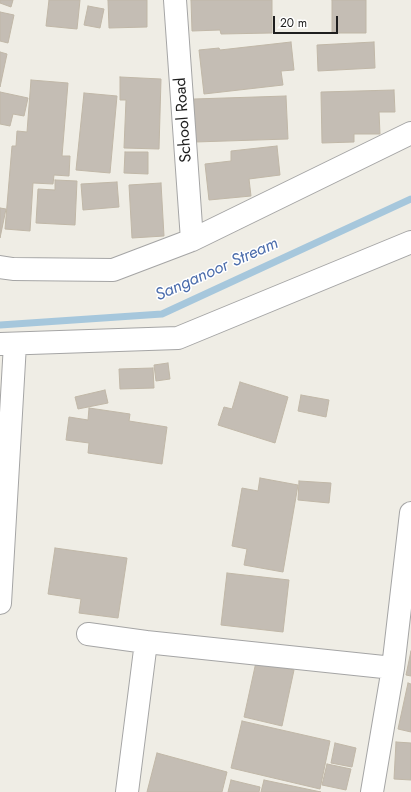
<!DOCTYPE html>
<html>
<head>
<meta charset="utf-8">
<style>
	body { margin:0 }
	#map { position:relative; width:411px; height:792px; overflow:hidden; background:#efede5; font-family:Jost,sans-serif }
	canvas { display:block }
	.scale { position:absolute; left:273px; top:16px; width:65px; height:18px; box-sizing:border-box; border:2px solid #1e1e1e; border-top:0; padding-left:5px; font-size:12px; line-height:14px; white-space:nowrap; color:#1e1e1e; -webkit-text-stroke:3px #fff; paint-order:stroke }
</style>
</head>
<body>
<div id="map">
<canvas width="411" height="792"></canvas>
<div class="scale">20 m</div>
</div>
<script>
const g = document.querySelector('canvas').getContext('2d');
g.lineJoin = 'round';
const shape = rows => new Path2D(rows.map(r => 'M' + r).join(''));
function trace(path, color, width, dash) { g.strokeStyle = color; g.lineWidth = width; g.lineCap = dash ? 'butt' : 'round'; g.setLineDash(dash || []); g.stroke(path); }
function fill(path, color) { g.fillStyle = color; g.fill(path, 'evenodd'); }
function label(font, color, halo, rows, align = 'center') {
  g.font = font + ' Jost,sans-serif'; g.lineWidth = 3; g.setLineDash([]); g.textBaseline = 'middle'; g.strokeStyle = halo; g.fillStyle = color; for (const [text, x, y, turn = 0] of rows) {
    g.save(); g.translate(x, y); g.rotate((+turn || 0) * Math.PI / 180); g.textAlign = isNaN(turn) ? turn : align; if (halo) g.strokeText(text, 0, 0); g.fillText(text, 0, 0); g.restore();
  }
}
const stream = shape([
	[0,325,162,314,411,199]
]);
const building = shape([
	[0,0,13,0,11,7,0,3,0,0],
	[49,0,80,0,77,29,46,26,49,0],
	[108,0,147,0,147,27,109,28,108,0],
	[191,0,272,0,272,33,221,34,220,30,192,31,191,0],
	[332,0,366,0,366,33,332,33,332,0],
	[88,6,104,9,100,28,84,25,88,6],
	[0,12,14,15,8,43,0,41,0,12],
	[291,42,294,70,281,71,283,85,204,94,199,50,219,48,220,50,291,42],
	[374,42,375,68,318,71,317,45,374,42],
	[0,52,7,54,0,87,0,52],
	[120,77,161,79,159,149,124,148,126,100,120,100,120,77],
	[31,80,68,83,62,156,70,156,69,176,54,175,53,184,33,183,30,231,5,229,12,146,16,146,17,131,27,132,31,80],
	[394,90,395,112,379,112,380,134,354,134,354,142,322,143,321,92,394,90],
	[0,92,28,98,24,116,13,114,10,126,0,124,0,92],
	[84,93,117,96,110,173,76,170,84,93],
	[286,96,288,139,195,142,194,99,286,96],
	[277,146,280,175,249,179,251,196,209,200,205,164,231,161,231,151,277,146],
	[125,152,148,152,148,174,124,173,125,152],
	[55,180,77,181,75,225,36,223,38,189,55,190,55,180],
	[117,182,119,207,83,210,81,184,117,182],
	[161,183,164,236,132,238,129,185,161,183],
	[0,208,6,209,0,238,0,208],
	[168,363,170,379,156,381,154,365,168,363],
	[153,368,154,388,120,389,119,369,153,368],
	[240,382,288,397,275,443,218,425,224,407,232,409,240,382],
	[105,390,108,403,78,409,75,397,105,390],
	[301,395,329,400,326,417,298,411,301,395],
	[89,408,130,414,129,421,167,427,162,464,88,453,89,443,66,440,69,417,88,420,89,408],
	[260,478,298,485,283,572,244,565,247,549,232,546,242,488,258,491,260,478],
	[299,481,331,483,329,503,298,500,299,481],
	[55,548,127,558,118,618,79,613,81,599,48,594,55,548],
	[227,573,289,580,283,632,221,625,227,573],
	[411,651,411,676,406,675,411,651],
	[256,662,294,670,282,726,244,717,256,662],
	[408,683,411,684,411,732,398,729,408,683],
	[242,721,330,741,320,789,231,768,242,721],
	[396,742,411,743,411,780,394,779,396,742],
	[335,743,356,748,352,767,331,763,335,743],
	[157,753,227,772,222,792,147,792,157,753],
	[327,764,351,769,346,790,322,785,327,764],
	[231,780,260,787,259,792,228,792,231,780],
	[264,780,321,792,261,792,264,780]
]);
const minor = shape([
	[175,0,192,240],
	[0,267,13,269,113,270,192,240,411,133],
	[0,344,178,338,411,242],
	[0,603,15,344],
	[88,634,146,642],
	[127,792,146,642,393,668],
	[372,792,393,668,411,513]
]);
const streetNames = [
	["School Road",184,120,-94]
];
const waterNames = [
	["Sanganoor Stream",217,270,-24]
];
trace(stream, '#a6c7dc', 7);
fill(building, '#c4bdb4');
trace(building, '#c0b7a7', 1);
trace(minor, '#a5a5a5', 24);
trace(minor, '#fff', 22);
label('16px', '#1e1e1e', '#fff', streetNames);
label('italic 17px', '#4c6dac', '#fff', waterNames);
</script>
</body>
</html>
